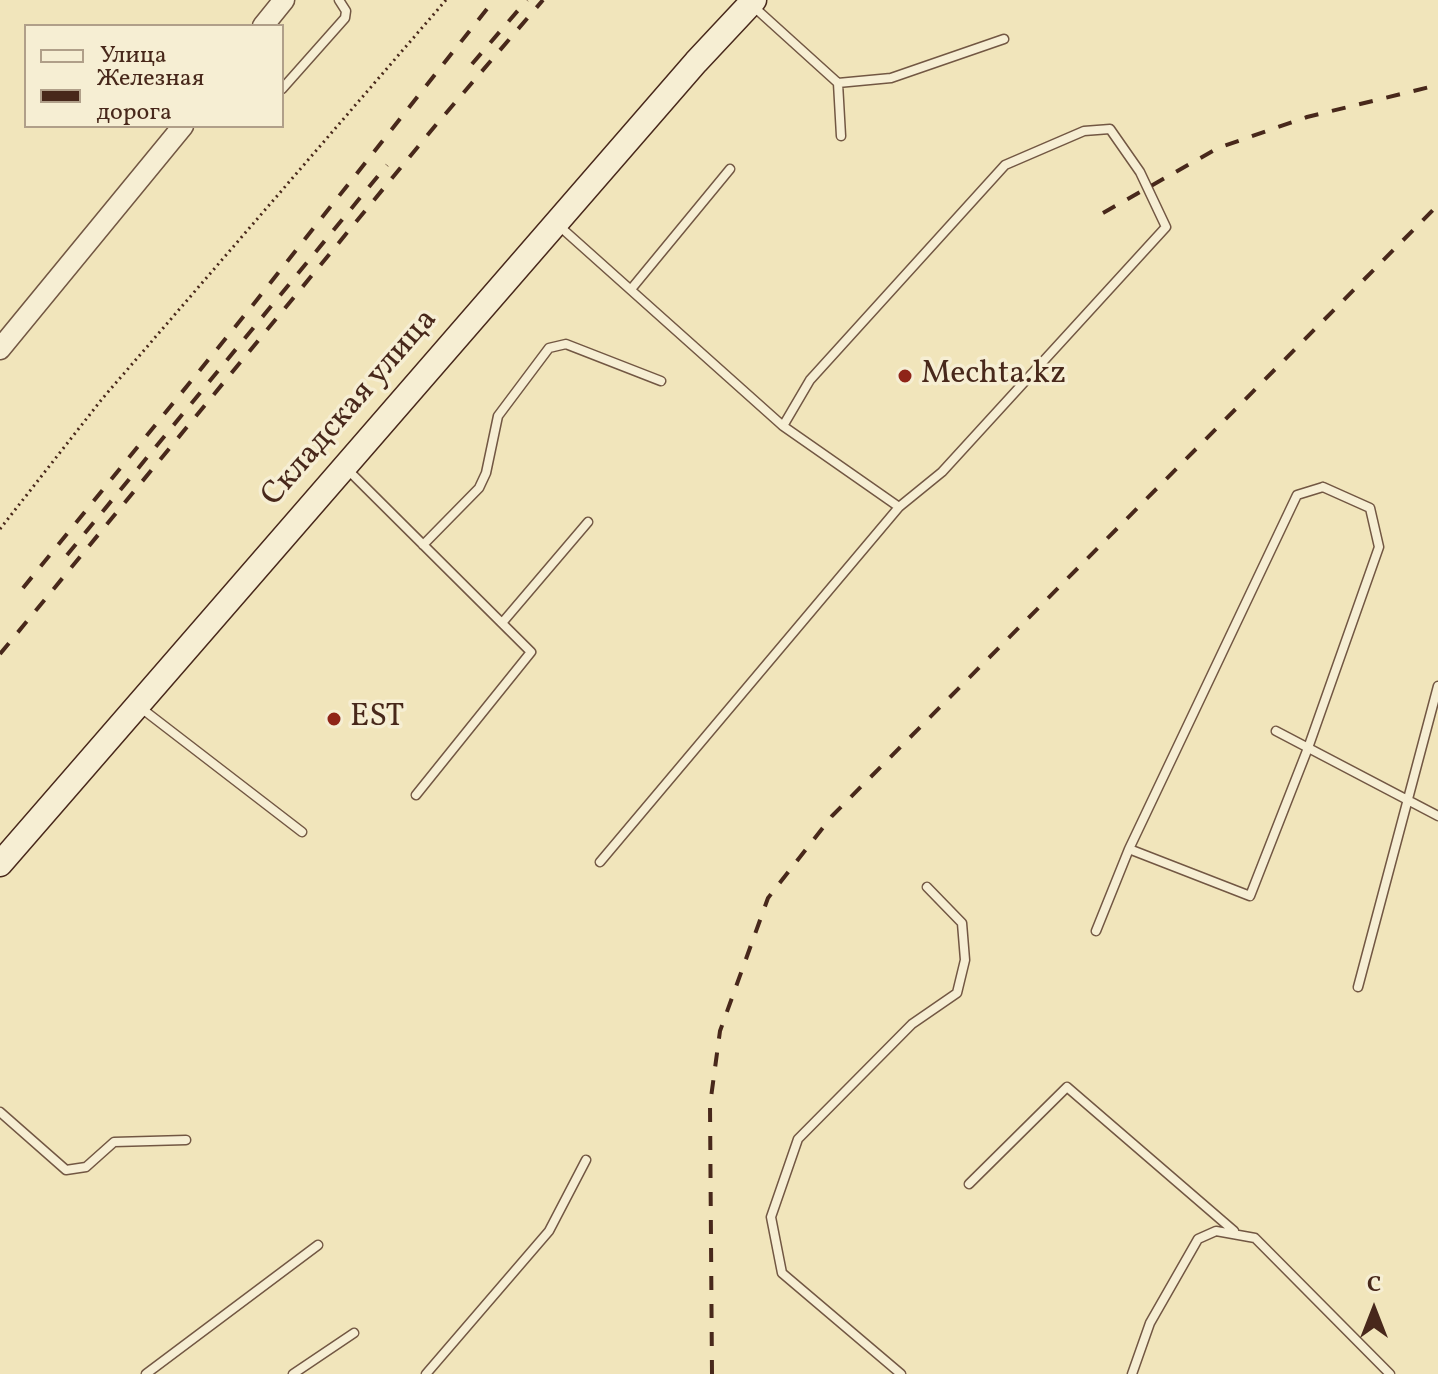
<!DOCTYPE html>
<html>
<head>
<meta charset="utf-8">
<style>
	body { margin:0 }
	#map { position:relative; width:1438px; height:1374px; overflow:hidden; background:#f1e5bb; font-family:Vollkorn,serif }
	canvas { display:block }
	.legend { position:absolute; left:24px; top:24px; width:260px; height:104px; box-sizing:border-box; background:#f6eed3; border:2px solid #b09f89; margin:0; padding:10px 14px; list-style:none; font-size:24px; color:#48281b }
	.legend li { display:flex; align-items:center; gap:16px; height:40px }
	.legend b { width:40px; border:2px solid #b09f89 }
	.north { position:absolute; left:1334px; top:1270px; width:80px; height:80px; -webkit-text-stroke:6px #f6eed3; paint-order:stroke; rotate:0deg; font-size:22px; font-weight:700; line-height:32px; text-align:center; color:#48281b }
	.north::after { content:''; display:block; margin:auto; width:28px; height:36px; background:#48281b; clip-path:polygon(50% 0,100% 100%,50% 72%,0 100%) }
</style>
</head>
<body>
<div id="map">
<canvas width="1438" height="1374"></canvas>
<ul class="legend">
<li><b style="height:10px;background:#f6eed3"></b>Улица</li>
<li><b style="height:10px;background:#48281b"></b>Железная дорога</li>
</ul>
<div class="north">С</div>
</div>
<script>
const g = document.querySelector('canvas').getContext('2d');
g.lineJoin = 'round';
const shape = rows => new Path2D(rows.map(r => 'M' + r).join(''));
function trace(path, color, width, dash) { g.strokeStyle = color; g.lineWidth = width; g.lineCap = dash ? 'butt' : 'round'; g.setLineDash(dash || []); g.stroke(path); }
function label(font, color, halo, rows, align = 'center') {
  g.font = font + ' Vollkorn,serif'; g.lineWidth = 7; g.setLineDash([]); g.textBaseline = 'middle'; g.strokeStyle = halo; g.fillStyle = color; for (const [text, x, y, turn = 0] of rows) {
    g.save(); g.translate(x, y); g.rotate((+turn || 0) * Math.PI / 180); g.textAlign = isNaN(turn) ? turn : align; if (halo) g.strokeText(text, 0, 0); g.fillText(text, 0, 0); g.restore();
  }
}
const path = shape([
	[0,529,102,399,446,0]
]);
const service = shape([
	[754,7,838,83,891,78,1004,39],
	[838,83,841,136],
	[282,89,345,18,346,11,339,0],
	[557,224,783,426,899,507,942,472,1166,227,1140,172,1110,129,1084,131,1005,165,810,380,783,426],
	[632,288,730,169],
	[347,469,531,652,416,795],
	[1323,487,1370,508,1379,547,1308,748,1250,896,1129,849,1297,495,1323,487],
	[423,545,479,488,486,473,498,416,549,348,566,344,661,381],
	[502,623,588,522],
	[141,708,302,832],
	[1276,731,1438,816],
	[600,862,899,507],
	[1096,931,1129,849],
	[1358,987,1438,686],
	[0,1112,66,1170,86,1167,114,1142,186,1140],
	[969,1184,1067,1087,1234,1231],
	[146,1374,318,1245],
	[293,1374,354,1333],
	[426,1374,549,1231,586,1160],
	[901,1374,782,1273,771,1217,798,1139,912,1024,957,993,965,960,962,923,927,887],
	[1132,1374,1150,1323,1198,1239,1216,1231,1255,1238,1390,1374]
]);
const tertiary = shape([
	[263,26,284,0],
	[0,349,183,126]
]);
const secondary = shape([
	[0,864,696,62,754,0]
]);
const rail = shape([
	[472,64,527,0],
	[1103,213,1218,148,1307,117,1438,85],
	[67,555,387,165],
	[23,588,252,306,494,0],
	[0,654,435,126,543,0],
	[712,1374,710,1105,720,1031,768,898,832,816,1438,205]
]);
const markers = [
	[905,376,8,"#8f2418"],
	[334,719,8,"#8f2418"]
];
const poiNames = [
	["Mechta.kz",921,376],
	["EST",350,719]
];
const streetNames = [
	["Складская улица",351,409,-49]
];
trace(service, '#725743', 11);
trace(tertiary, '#725743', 23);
trace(secondary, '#48281b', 27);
trace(path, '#48281b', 3, [2, 4]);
trace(service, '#f6eed3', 8);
trace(tertiary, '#f6eed3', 20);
trace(secondary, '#f6eed3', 24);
trace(rail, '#48281b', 4, [14, 14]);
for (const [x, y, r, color] of markers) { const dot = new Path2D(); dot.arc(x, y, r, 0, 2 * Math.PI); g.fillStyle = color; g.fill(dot); trace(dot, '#f6eed3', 3); }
label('32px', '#48281b', '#f6eed3', poiNames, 'left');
label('32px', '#48281b', '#f6eed3', streetNames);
</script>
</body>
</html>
